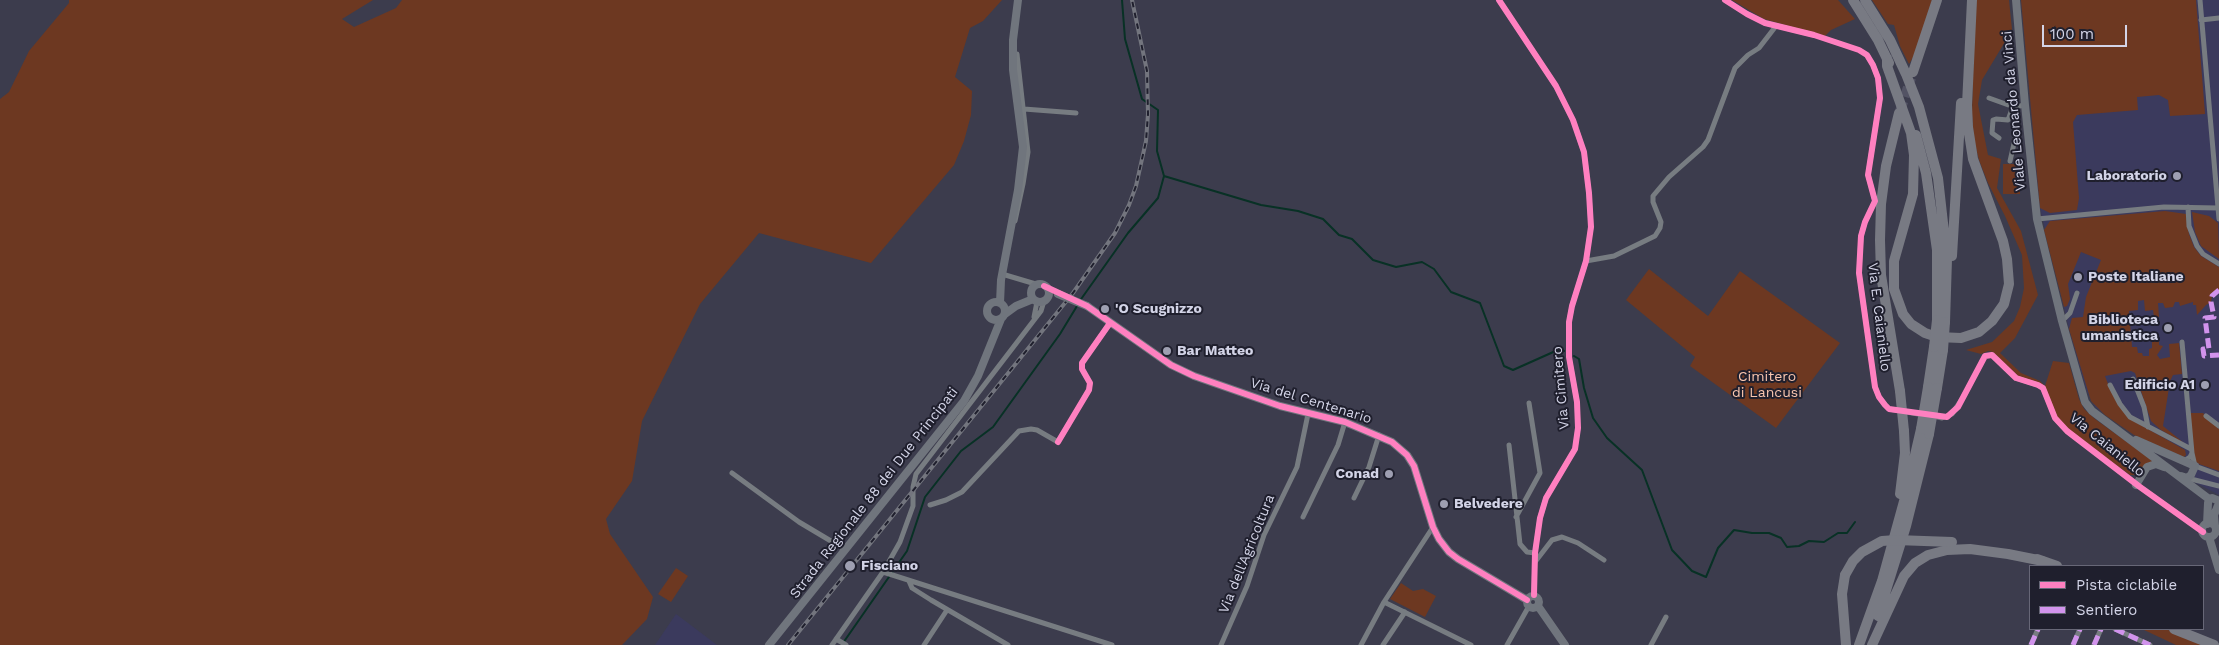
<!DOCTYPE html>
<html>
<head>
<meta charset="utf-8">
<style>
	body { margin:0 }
	#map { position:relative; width:2219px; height:645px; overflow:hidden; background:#3c3c4d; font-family:"Work Sans",sans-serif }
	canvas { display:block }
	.legend { position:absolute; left:2029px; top:565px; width:175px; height:65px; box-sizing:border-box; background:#1f1f2d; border:1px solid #676777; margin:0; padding:6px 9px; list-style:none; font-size:15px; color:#d3d4e7 }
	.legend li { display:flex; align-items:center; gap:10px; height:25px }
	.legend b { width:25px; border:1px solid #676777 }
	.scale { position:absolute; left:2042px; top:25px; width:85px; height:22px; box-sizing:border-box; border:2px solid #d3d4e7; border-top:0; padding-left:6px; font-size:15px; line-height:18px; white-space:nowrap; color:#d3d4e7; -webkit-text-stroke:4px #1f1f2d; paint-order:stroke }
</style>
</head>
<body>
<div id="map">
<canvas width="2219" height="645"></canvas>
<ul class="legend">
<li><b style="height:6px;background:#ff80c0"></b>Pista ciclabile</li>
<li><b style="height:6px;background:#d193ec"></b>Sentiero</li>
</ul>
<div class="scale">100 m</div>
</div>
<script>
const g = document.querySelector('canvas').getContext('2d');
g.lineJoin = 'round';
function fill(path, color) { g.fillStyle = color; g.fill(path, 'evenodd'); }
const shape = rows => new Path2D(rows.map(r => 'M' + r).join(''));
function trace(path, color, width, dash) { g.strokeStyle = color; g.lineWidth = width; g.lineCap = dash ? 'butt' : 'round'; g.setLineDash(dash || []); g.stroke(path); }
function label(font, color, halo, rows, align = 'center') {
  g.font = font + ' "Work Sans",sans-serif'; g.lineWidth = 4; g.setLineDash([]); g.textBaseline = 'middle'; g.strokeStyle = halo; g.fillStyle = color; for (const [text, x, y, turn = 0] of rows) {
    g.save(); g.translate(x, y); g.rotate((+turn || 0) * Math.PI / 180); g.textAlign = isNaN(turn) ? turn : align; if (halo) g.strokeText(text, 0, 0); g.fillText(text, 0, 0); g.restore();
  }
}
const built = shape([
	[2021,0,2219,0,2219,495,2194,482,2197,462,2134,435,2095,407,2087,392,2069,329,2040,208],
	[676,614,688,623,717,645,655,645]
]);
const green = shape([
	[69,0,373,0,342,19,354,27,396,8,402,0,1002,0,983,21,970,28,955,77,972,91,971,115,964,141,954,165,871,263,759,233,700,304,642,421,632,481,606,519,610,534,653,597,647,619,622,645,0,645,0,99,9,92,29,51,69,3],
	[1732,0,1838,0,1855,19,1831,30,1825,36,1764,19],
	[1872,0,1932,0,1915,54,1909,64,1900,46,1894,25,1888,24],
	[1975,0,2009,0,2012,30,1982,80,1978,104,1988,155,2001,159,1997,188,2021,231,2038,295,2015,338,2000,353,2021,373,2040,381,2045,386,2053,361,2069,363,2079,399,2084,409,2095,419,2153,461,2142,468,2136,475,2130,475,2064,427,2058,419,2045,388,2040,383,2018,376,1993,352,1988,351,1981,354,1966,350,1992,342,2014,321,2020,307,2024,288,2022,255,2005,216,1988,183,1979,160,1974,140,1972,114],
	[2021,0,2196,0,2205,114,2170,116,2168,100,2159,95,2137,97,2138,110,2077,115,2073,122,2079,198,2077,210,2050,213,2040,208],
	[2003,164,2020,164,2020,194,2003,194],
	[2165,211,2186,214,2189,234,2194,247,2201,256,2219,267,2219,290,2212,296,2211,302,2206,305,2197,315,2196,305,2193,305,2193,302,2180,306,2179,302,2175,302,2173,307,2165,308,2163,303,2158,303,2159,317,2154,317,2153,310,2145,311,2144,300,2138,301,2138,310,2129,311,2132,347,2137,347,2138,353,2142,353,2143,356,2149,356,2149,349,2152,348,2152,339,2159,339,2159,345,2163,346,2157,355,2160,359,2170,357,2169,344,2179,343,2182,374,2173,375,2170,381,2163,426,2184,443,2161,430,2151,421,2135,373,2131,371,2105,376,2110,389,2132,420,2185,450,2186,455,2184,457,2134,435,2105,415,2091,401,2069,329,2072,318,2083,317,2086,297,2101,260,2081,252,2068,284,2070,299,2067,306,2064,307,2044,230,2050,221],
	[2192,212,2209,216,2218,223,2219,259,2201,246,2195,232],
	[1649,269,1708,316,1740,271,1840,343,1776,428,1690,366,1695,357,1626,300],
	[2190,413,2203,413,2219,429,2219,471,2199,464,2195,461],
	[676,568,688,576,671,602,658,594],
	[1401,583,1413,591,1423,589,1436,596,1425,617,1390,599],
	[2142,629,2166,629,2203,645,2176,645]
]);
const stream = shape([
	[1164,176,1261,205,1298,211,1323,219,1339,235,1352,239,1373,260,1396,267,1422,262,1434,269,1451,292,1480,303,1504,366,1513,370,1560,349,1564,351],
	[1079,302,1128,233,1158,198,1164,176,1157,151,1158,110,1142,99,1125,39,1122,0],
	[1574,356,1579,359,1584,388,1593,418,1607,438,1642,470,1672,550,1692,571,1706,577,1718,548,1734,530,1752,533,1769,533,1781,538,1787,547,1799,546,1809,541,1824,542,1838,533,1847,533,1855,522],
	[843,643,907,551,925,497,961,451,993,427,1060,334,1077,306]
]);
const highwayTunnel = shape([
	[1900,111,1911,78]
]);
const street = shape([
	[1499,0,1556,86,1573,120,1584,152,1589,193,1591,227,1586,261,1572,306,1569,322,1569,357,1577,402,1578,428,1575,449,1546,498,1540,518,1535,553,1534,595],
	[1725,0,1747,14,1765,23,1814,35,1859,50,1867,55,1873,65,1878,78,1880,98,1868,175,1875,201,1865,222,1861,236,1859,273,1875,387,1879,397,1889,409,1924,415],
	[2200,0,2219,219],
	[2201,20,2219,18],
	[1989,98,2014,107],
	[1024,109,1076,113],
	[1999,138,1992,133,1993,120,1996,119,2008,120,2012,109],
	[2010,161,2016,135,2014,107,2025,105],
	[2188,207,2189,226,2197,246,2203,254,2219,264],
	[2037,219,2164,207,2218,208],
	[1015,221,1023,184,1028,152,1017,54],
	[1586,261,1614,256,1655,236,1660,228,1661,222,1653,202,1653,196,1669,177,1703,147,1708,140,1735,68,1748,55,1759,48,1776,26],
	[1002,274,1039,285],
	[1034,317,1037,302],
	[2062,321,2070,313,2077,293],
	[2182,342,2192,453],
	[2133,379,2144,407,2148,427],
	[2110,385,2120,404,2130,417,2191,449],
	[1933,416,1942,418,1952,414,1964,396,1985,356,1992,355,2016,378,2038,385,2043,388,2055,418,2067,431,2140,487,2203,532],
	[2206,416,2219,426],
	[1509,445,1520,544,1527,552,1535,553],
	[2184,461,2190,457,2192,453,2195,466,2219,475],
	[732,473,799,522,846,550],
	[2187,478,2219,486],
	[1354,498,1369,467,1379,435],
	[930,505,946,500,962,492,1019,431,1031,429,1037,430,1058,442,1089,390,1090,383,1082,369,1082,363,1110,323],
	[1303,517,1338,445,1345,422],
	[1516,517,1540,473,1529,403],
	[1535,562,1552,540,1562,537,1578,543,1604,560],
	[883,572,1112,645],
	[909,581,912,588,931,600,1008,645],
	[1384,602,1471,645],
	[2115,629,2150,645],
	[836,639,846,645],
	[832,645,883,572,900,542,913,506,913,487,916,474,1041,311,1044,301],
	[924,645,947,610],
	[1221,645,1247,586,1264,535,1297,467,1308,414],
	[1361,645,1384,602,1433,527],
	[1383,645,1405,612],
	[1507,645,1529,606],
	[1651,645,1666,617],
	[2031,645,2038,629],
	[2073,645,2080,629],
	[2094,645,2101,629]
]);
const secondary = shape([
	[2016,0,2025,105,2037,219,2062,321,2085,402,2092,411,2209,499],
	'1031 293a9 9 0 1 1 18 0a9 9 0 1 1-18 0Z',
	'987 311a9 9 0 1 1 18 0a9 9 0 1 1-18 0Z',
	[1000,303,1001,280,1018,190,1023,147,1013,70,1013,40,1018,0],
	[1087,306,1171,365,1194,376,1280,406,1345,422,1392,442,1407,455,1414,466,1433,527,1439,539,1449,552,1458,559,1527,600],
	[1005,314,1016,306,1033,299],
	[2136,440,2195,466,2191,475,2187,478,2181,476],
	[2136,485,2147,467,2156,464,2164,467],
	'2202 530a7 7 0 1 1 14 0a7 7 0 1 1-14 0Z',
	[2207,524,2208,503,2209,499,2212,498,2217,500,2219,503,2214,515,2215,526],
	[2209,537,2219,570],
	'1527 602a6 6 0 1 1 12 0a6 6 0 1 1-12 0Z',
	[1538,606,1565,645],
	[769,645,964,401,978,376,1001,319]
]);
const highway = shape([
	[1853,0,1878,40,1889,63],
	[1865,0,1890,40,1906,74,1919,107,1938,178,1947,259,1945,322],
	[1887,58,1887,66,1911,133,1914,155,1913,194,1894,261,1894,289,1903,314,1911,324,1925,333,1937,337,1961,338,1979,332,1992,321,2004,304,2009,284,2007,259,2003,241,1973,159,1968,127,1967,105,1972,0],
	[1913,72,1937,0],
	[1899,113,1886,166,1881,204,1880,240,1881,275,1900,391],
	[1916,135,1926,173,1937,250,1937,320],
	[1952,256,1961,103],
	[1928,387,1934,347],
	[1937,388,1943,350],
	[1900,494,1905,453,1904,431],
	[2037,559,2057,566],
	[1845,575,1842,594,1846,645],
	[1878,616,1906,526,1929,434],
	[2174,629,2214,645],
	[1859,645,1882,581,1906,494,1921,429],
	[1872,645,1904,576,1915,563,1928,555,1947,550,1970,549,2008,554,2043,561]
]);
const rail = shape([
	[788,645,1073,293,1115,233,1129,205,1136,186,1146,141,1148,114,1147,71,1132,0]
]);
const secondaryBridge = shape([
	[1058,294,1087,306]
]);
const highwayBridge = shape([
	[1934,347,1937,320],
	[1943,350,1945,322],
	[1900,391,1904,431],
	[1921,429,1928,387],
	[1929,434,1937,388],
	[1845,575,1853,561,1862,552,1882,541,1896,540,1952,542]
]);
const quiet = shape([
	[2219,290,2212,296,2211,302,2214,317,2205,318,2209,349,2203,349,2204,356,2219,355],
	[2115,629,2150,645],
	[2031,645,2038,629],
	[2073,645,2080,629],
	[2094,645,2101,629]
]);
const cycleway = shape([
	[1499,0,1556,86,1573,120,1584,152,1589,193,1591,227,1586,261,1572,306,1569,322,1569,357,1577,402,1578,428,1575,449,1546,498,1540,518,1535,553,1534,595],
	[1725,0,1747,14,1765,23,1814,35,1859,50,1867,55,1873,65,1878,78,1880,98,1868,175,1875,201,1865,222,1861,236,1859,273,1875,387,1879,397,1885,405,1889,409,1947,417,1958,407,1985,356,1992,355,2016,378,2038,385,2043,388,2055,418,2067,431,2140,487,2203,532],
	[1044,286,1087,306,1171,365,1194,376,1280,406,1345,422,1392,442,1407,455,1414,466,1433,527,1439,539,1449,552,1458,559,1527,600],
	[1058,442,1089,390,1090,383,1082,369,1082,363,1110,323]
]);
const markers = [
	[2177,176,5,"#9e9fb1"],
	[2078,277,5,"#9e9fb1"],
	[1105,309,5,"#9e9fb1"],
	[2168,328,5,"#9e9fb1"],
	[1167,351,5,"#9e9fb1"],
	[2205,385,5,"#9e9fb1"],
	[1389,474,5,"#9e9fb1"],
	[1444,504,5,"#9e9fb1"],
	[850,566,6,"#9e9fb1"]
];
const streetNames = [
	["Viale Leonardo da Vinci",2014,111,-95],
	["Via E. Caianiello",1879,317,83],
	["Via Cimitero",1561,388,-95],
	["Via del Centenario",1311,401,17],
	["Via Caianiello",2107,445,39],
	["Strada Regionale 88 dei Due Principati",874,493,-52],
	["Via dell'Agricoltura",1247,554,-68]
];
const poiNames = [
	["Laboratorio",2167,176,"right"],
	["Poste Italiane",2088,277],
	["'O Scugnizzo",1115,309],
	["Biblioteca",2158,320,"right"],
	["umanistica",2158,336,"right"],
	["Bar Matteo",1177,351],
	["Edificio A1",2195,385,"right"],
	["Conad",1379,474,"right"],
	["Belvedere",1454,504],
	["Fisciano",861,566]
];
const parkNames = [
	["Cimitero",1767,377],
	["di Lancusi",1767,393]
];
fill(built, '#3b3a5d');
fill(green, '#6d3821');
trace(stream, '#083125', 2);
trace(highwayTunnel, '#535364', 10, [10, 5]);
trace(street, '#777c81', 5);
trace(secondary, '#70757d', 8);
trace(highway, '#787a83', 10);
trace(rail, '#73757e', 4);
trace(rail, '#1f1f2d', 2, [5.5]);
trace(secondaryBridge, '#70757d', 8);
trace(highwayBridge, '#787a83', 10);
trace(quiet, '#d193ec', 5, [10, 5]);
trace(cycleway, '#ff80c0', 6);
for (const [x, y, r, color] of markers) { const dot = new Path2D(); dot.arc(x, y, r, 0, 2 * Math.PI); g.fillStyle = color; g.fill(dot); trace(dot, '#1f1f2d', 2); }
label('14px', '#d3d4e7', '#1f1f2d', streetNames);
label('bold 14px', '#d3d4e7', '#1f1f2d', poiNames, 'left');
label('14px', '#fac6af', '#1f1f2d', parkNames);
</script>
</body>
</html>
